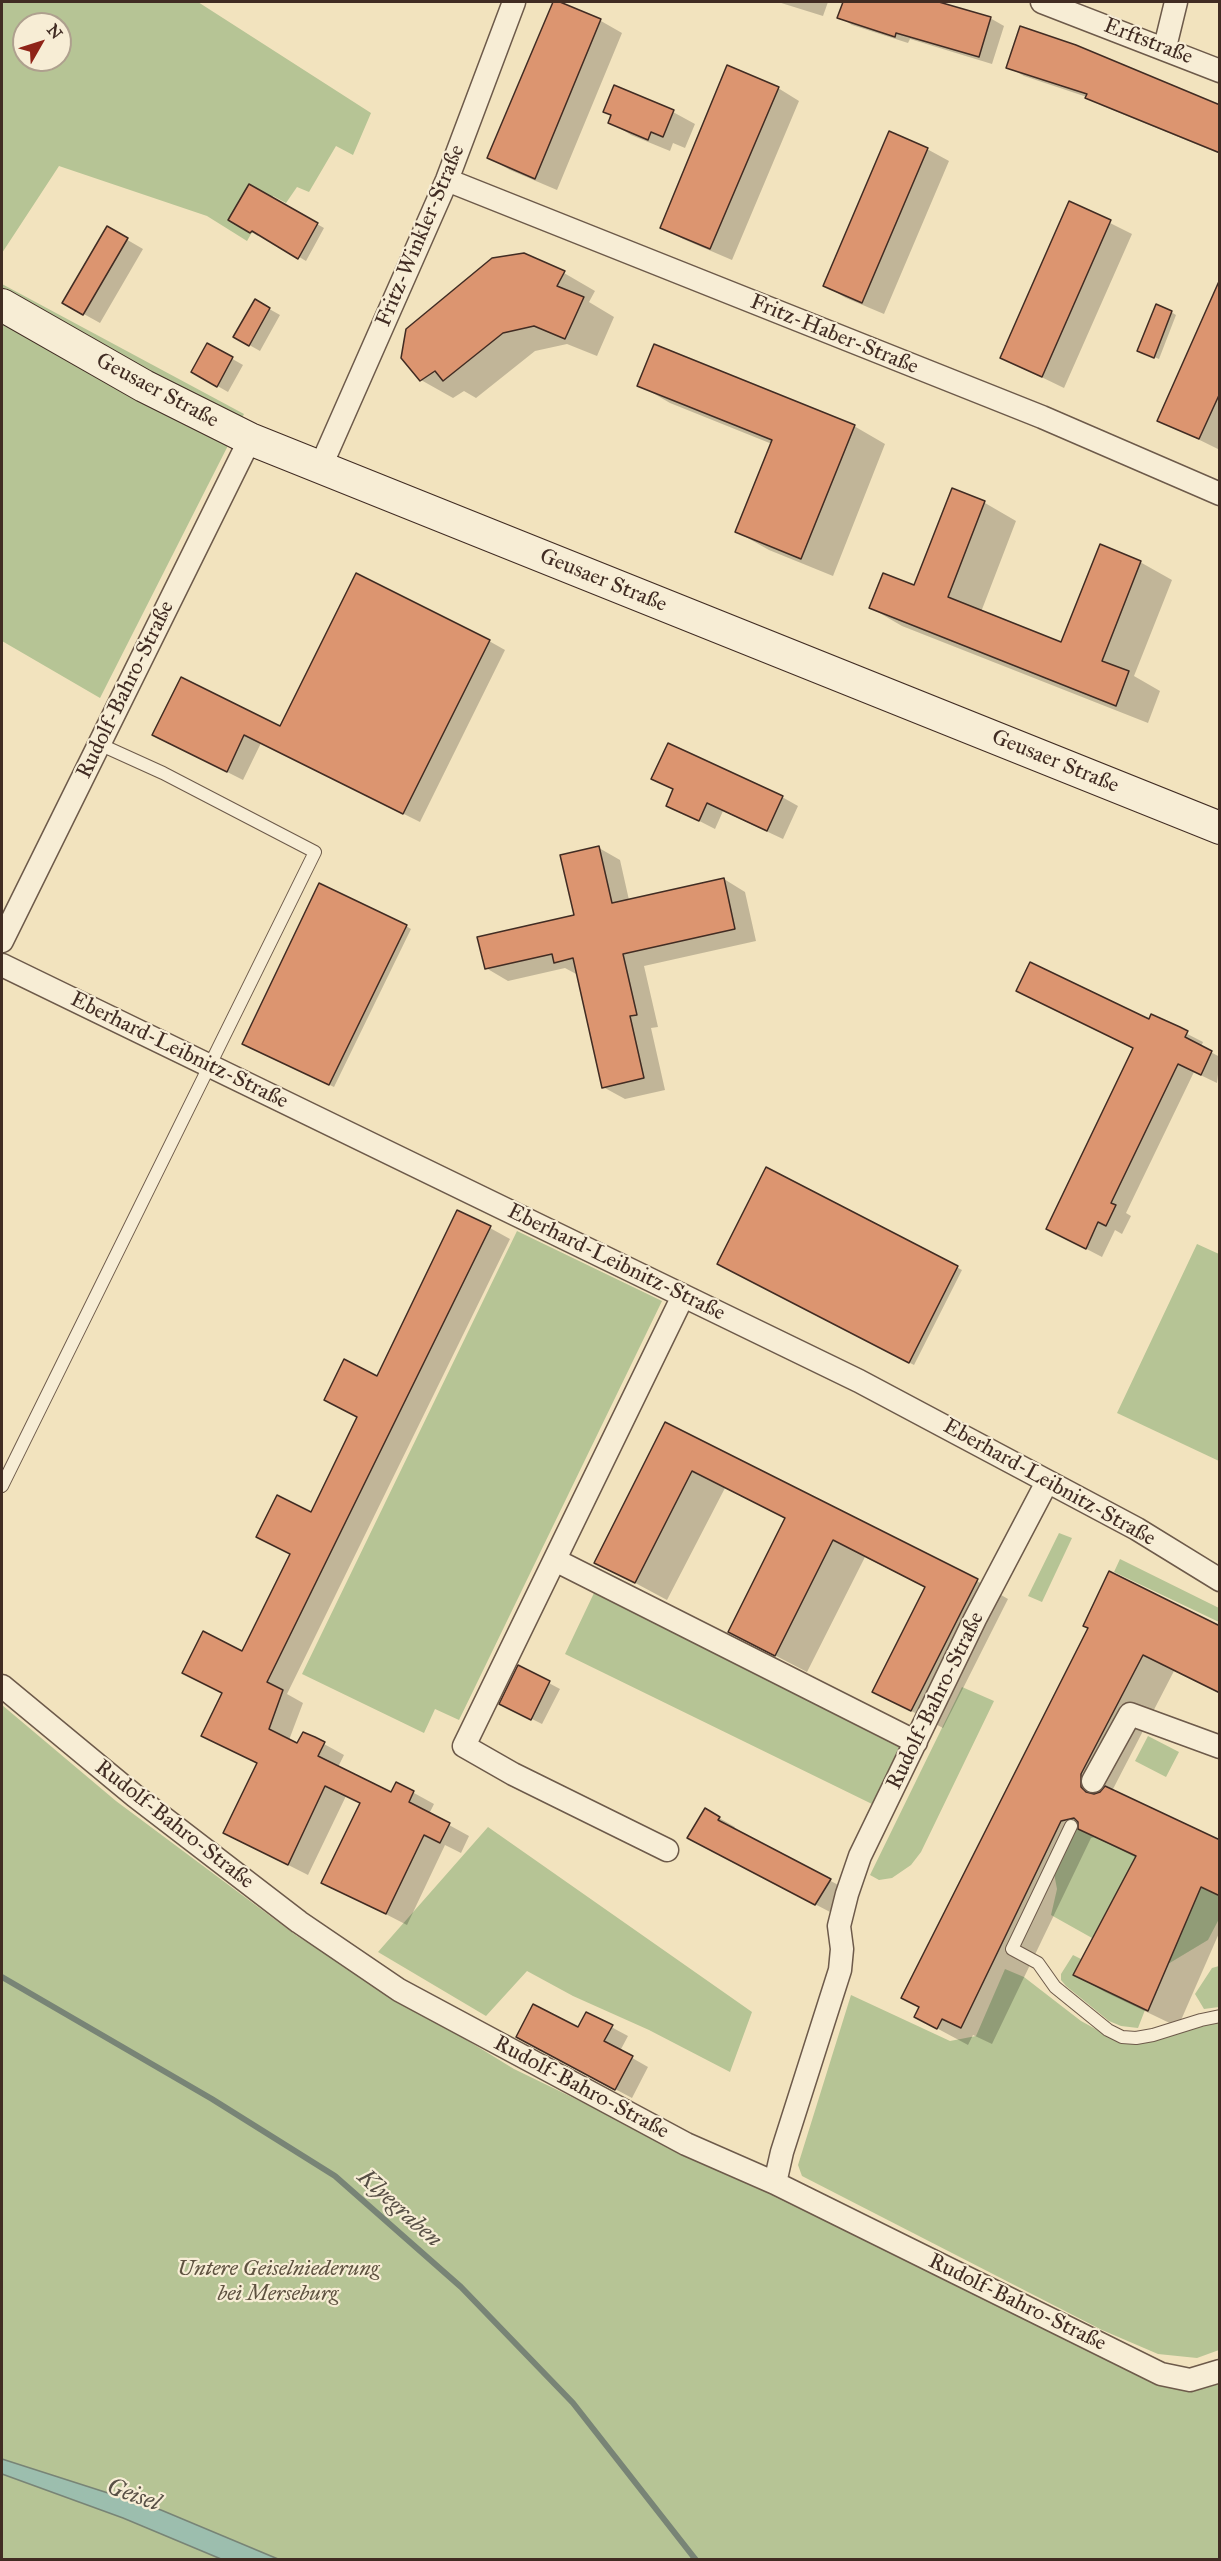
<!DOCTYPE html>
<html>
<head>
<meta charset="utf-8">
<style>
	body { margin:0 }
	#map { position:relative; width:1221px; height:2561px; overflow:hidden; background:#f2e3be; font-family:"IM FELL Great Primer",serif }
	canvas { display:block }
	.frame { position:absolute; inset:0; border:3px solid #412c23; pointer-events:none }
	.north { position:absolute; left:12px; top:12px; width:60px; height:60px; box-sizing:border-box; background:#f7edd5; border:2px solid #aea08e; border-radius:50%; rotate:51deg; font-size:16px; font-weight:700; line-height:24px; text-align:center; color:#412c23 }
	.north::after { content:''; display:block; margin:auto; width:21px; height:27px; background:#8f2418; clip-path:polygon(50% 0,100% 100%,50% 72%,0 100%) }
</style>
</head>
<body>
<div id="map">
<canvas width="1221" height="2561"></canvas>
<div class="frame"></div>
<div class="north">N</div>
</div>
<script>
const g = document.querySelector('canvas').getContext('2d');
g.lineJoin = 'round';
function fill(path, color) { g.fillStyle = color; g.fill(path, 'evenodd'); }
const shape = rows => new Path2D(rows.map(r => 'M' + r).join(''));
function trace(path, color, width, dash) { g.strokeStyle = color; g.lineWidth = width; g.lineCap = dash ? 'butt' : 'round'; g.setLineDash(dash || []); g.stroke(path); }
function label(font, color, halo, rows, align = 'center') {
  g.font = font + ' "IM FELL Great Primer",serif'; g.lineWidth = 4.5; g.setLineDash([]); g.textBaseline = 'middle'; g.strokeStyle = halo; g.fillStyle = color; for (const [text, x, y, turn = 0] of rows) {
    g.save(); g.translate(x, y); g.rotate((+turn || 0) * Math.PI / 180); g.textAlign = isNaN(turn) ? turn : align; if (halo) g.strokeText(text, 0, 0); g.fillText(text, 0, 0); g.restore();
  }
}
const green = shape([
	[2,2,198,2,371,113,353,155,336,146,309,192,297,187,286,203,273,196,247,241,207,216,59,166,2,253],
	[24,24,60,24,60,60,24,60],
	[2,284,244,414,100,698,2,641],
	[517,1231,662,1301,459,1720,435,1709,424,1733,302,1674],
	[1197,1244,1219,1254,1219,1461,1117,1413],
	[1059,1533,1072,1538,1042,1602,1028,1596],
	[1120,1559,1219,1608,1219,1622,1114,1572],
	[594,1593,902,1743,872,1804,565,1654],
	[962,1687,994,1701,921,1852,911,1865,892,1878,879,1880,870,1875],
	[2,1705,116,1801,297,1936,514,2069,1166,2385,1219,2381,1219,2559,2,2559],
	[1148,1736,1179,1752,1166,1777,1135,1761],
	[488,1827,752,2012,730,2072,649,2030,573,1996,527,1971,486,2016,378,1952],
	[1075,1828,1145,1860,1125,1877,1092,1938,1051,1915,1057,1889,1053,1868],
	[1194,1884,1219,1896,1219,1919,1208,1940,1168,1964],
	[1073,1955,1081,1959,1073,1975,1145,2010,1138,2028,1121,2026,1109,2021,1066,1986,1061,1980,1061,1974],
	[1219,1966,1219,2007,1204,2009,1195,1994,1212,1968],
	[1005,1969,1024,1977,1081,2021,1121,2043,1148,2042,1219,2020,1219,2350,1197,2358,1158,2354,1102,2330,802,2176,798,2165,851,1995,950,2041,976,2036]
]);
const water = shape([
	[2,2459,161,2510,278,2559,221,2559,123,2518,2,2474,2,2459]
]);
const shadow = shape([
	[554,2,601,21,622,33,557,190,510,170,489,158],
	[778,2,828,2,823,16],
	[844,2,938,2,990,18,1004,26,992,64,910,39,908,43,852,25,839,17],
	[1008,67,1220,106,1220,154,1103,106,1087,97,1024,76],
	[778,88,799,101,732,260,683,239,662,227],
	[673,112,695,124,685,148,673,143,670,151,631,135,610,122],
	[927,149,949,161,884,314,846,298,825,286],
	[250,186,324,228,306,261,259,233,258,236,230,220],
	[1070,203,1132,234,1064,388,1002,358],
	[107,228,143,249,100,323,64,303],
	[564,273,595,291,589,302,614,317,597,356,567,344,535,351,476,398,464,391,453,398,421,380,403,357],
	[1220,282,1220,450,1161,421],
	[255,301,280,315,260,351,235,337],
	[1171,312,1176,315,1159,359,1144,353],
	[208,345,243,365,228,392,193,372],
	[639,385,854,426,885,444,833,576,769,550,737,532,772,444,670,403],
	[953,490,985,503,1016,521,981,612,1062,644,1140,562,1172,580,1134,676,1160,691,1148,723,902,626,871,608,915,587],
	[489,641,505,650,420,822,261,743,243,780,170,743,281,728],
	[653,778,782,797,798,806,783,839,723,811,715,829,668,805,675,790],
	[599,848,620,860,629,900,724,879,745,892,756,941,644,966,658,1027,651,1028,665,1090,625,1099,603,1087,578,975,565,968,508,981,486,968,576,916],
	[406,926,411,929,334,1087,249,1046],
	[1018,991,1150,1021,1152,1016,1203,1042,1201,1047,1220,1057,1217,1083,1194,1072,1126,1213,1131,1216,1122,1234,1115,1230,1102,1257,1048,1229,1134,1049],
	[767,1169,962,1270,914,1365,719,1263],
	[490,1228,510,1239,287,1694,303,1703,289,1740,298,1745,324,1744,344,1755,338,1767,392,1794,397,1784,414,1793,434,1804,429,1814,469,1836,461,1853,445,1845,407,1925,323,1882,361,1804,346,1796,308,1875,225,1833,258,1764,203,1735,223,1694,184,1673,243,1653,377,1378],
	[666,1424,977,1581,1008,1599,943,1728,874,1691,926,1588,865,1557,807,1672,730,1632,786,1519,725,1488,667,1600,596,1562],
	[1090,1628,1220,1629,1220,1694,1174,1671,1112,1791,1220,1842,1220,1931,1178,2027,1105,1992,1075,1975,1137,1858,1095,1837,1091,1838,992,2044,973,2035,968,2045,916,2017],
	[519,1667,560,1689,542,1724,512,1709],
	[705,1810,735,1827,733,1830,846,1889,832,1913,705,1847],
	[587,2014,628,2036,620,2051,648,2067,632,2098,534,2046,579,2029]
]);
const stream = shape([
	[2,1977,212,2099,335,2176,461,2287,573,2403,696,2560]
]);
const building = shape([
	[553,2,560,2,601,19,535,179,487,158,553,2],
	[843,2,939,2,991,17,979,57,896,33,895,37,837,18,843,2],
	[1020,26,1076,45,1220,105,1220,153,1085,98,1087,94,1006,68,1020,26],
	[727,65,779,87,710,249,660,228,727,65],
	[614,85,674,110,663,137,651,132,648,140,608,123,611,115,603,112,614,85],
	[889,131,928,148,862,303,823,286,889,131],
	[249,184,318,223,298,259,252,231,250,233,228,220,249,184],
	[1069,201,1111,220,1042,377,1000,358,1069,201],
	[107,226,128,238,83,315,62,303,107,226],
	[524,253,565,271,557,286,584,297,565,339,534,326,503,333,443,381,435,371,420,381,401,358,406,329,492,258,524,253],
	[1220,279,1220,393,1199,439,1157,421,1220,279],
	[255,299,270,308,249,346,233,337,255,299],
	[1156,304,1172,311,1154,358,1137,351,1156,304],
	[207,343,233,357,217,387,191,372,207,343],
	[654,344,855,425,801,559,735,532,772,440,637,386,654,344],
	[952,488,985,501,948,597,1061,642,1100,544,1141,561,1102,661,1129,671,1116,706,869,608,883,573,914,585,952,488],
	[356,573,490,640,403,814,244,735,227,772,152,735,181,677,280,726,356,573],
	[668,743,783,796,767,831,707,803,699,821,666,806,673,789,651,779,668,743],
	[599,846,612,903,724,878,735,929,623,954,637,1015,630,1016,644,1078,602,1088,573,958,554,963,552,954,485,969,477,937,574,915,560,855,599,846],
	[319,883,407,925,329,1085,242,1044,319,883],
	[1030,962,1149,1019,1151,1014,1180,1027,1188,1031,1185,1037,1212,1051,1201,1075,1178,1064,1111,1203,1116,1205,1106,1226,1098,1222,1086,1249,1046,1229,1133,1048,1016,991,1030,962],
	[766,1167,958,1266,909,1363,717,1264,766,1167],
	[457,1210,491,1226,267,1682,283,1690,269,1729,297,1743,303,1732,315,1737,325,1742,318,1756,391,1792,396,1782,414,1791,409,1802,450,1823,440,1843,424,1835,386,1914,321,1883,360,1803,325,1786,288,1865,223,1833,257,1763,201,1736,222,1693,182,1673,203,1631,242,1651,290,1554,256,1537,277,1495,311,1512,357,1417,324,1400,344,1359,377,1376,457,1210],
	[665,1422,978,1579,911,1711,872,1692,925,1587,833,1540,775,1656,728,1632,785,1518,692,1471,635,1583,594,1563,665,1422],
	[1109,1571,1220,1626,1220,1693,1143,1655,1081,1774,1081,1787,1086,1792,1094,1794,1100,1792,1105,1786,1220,1840,1220,1896,1201,1887,1148,2011,1073,1975,1136,1856,1078,1829,1078,1822,1074,1818,1061,1821,961,2028,942,2019,937,2029,914,2017,919,2007,901,1998,1088,1628,1083,1626,1109,1571],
	[518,1665,550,1681,531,1720,499,1704,518,1665],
	[705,1808,720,1817,718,1820,831,1879,815,1905,687,1838,705,1808],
	[533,2004,578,2027,586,2012,613,2025,604,2041,633,2056,615,2090,516,2037,533,2004]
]);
const lane = shape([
	[2,1486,315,852,163,773,99,744],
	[1071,1826,1012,1949,1038,1963,1055,1987,1108,2030,1122,2037,1136,2038,1153,2035,1201,2020,1220,2016]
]);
const street = shape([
	[1042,2,1220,71],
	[1165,47,1176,2],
	[447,180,1042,417,1220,494],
	[320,468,447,180,514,2],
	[2,941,250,439],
	[2,965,859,1381,1137,1529,1220,1580],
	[555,1560,916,1742],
	[2,1686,135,1796,299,1922,399,1990,686,2144,775,2183,1161,2374,1190,2380,1220,2371],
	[1093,1781,1130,1714,1220,1747],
	[667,1850,513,1774,464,1746,683,1296],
	[775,2183,782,2152,840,1970,842,1949,839,1926,847,1894,860,1856,975,1619,1047,1482]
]);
const secondary = shape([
	[2,305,144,386,250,439,1220,828]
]);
const streetNames = [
	["Erftstraße",1148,42,21],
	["Fritz-Winkler-Straße",421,236,-67],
	["Fritz-Haber-Straße",834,335,22],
	["Geusaer Straße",157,391,28],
	["Geusaer Straße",603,581,22],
	["Rudolf-Bahro-Straße",126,690,-64],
	["Geusaer Straße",1055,762,22],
	["Eberhard-Leibnitz-Straße",179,1051,26],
	["Eberhard-Leibnitz-Straße",616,1263,26],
	["Eberhard-Leibnitz-Straße",1049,1483,29],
	["Rudolf-Bahro-Straße",936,1701,-64],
	["Rudolf-Bahro-Straße",174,1825,38],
	["Rudolf-Bahro-Straße",581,2088,28],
	["Rudolf-Bahro-Straße",1017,2303,26]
];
const parkNames = [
	["Untere Geiselniederung",278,2270],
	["bei Merseburg",278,2295]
];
const waterNames = [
	["Klyegraben",399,2209,42],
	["Geisel",133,2496,20]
];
fill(green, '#b6c495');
fill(water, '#9cbeae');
trace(water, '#788476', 1.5);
fill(shadow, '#0003');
trace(stream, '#788476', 6);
fill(building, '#dc9570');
trace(building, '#412c23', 1.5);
trace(lane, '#6d5a4a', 14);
trace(street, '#6d5a4a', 25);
trace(secondary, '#412c23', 34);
trace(lane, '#f7edd5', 12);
trace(street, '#f7edd5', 22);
trace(secondary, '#f7edd5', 32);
label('22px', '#412c23', '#f7edd5', streetNames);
label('italic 22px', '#5e5240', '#f7edd5', parkNames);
label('italic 24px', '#585046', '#f7edd5', waterNames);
</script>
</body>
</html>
